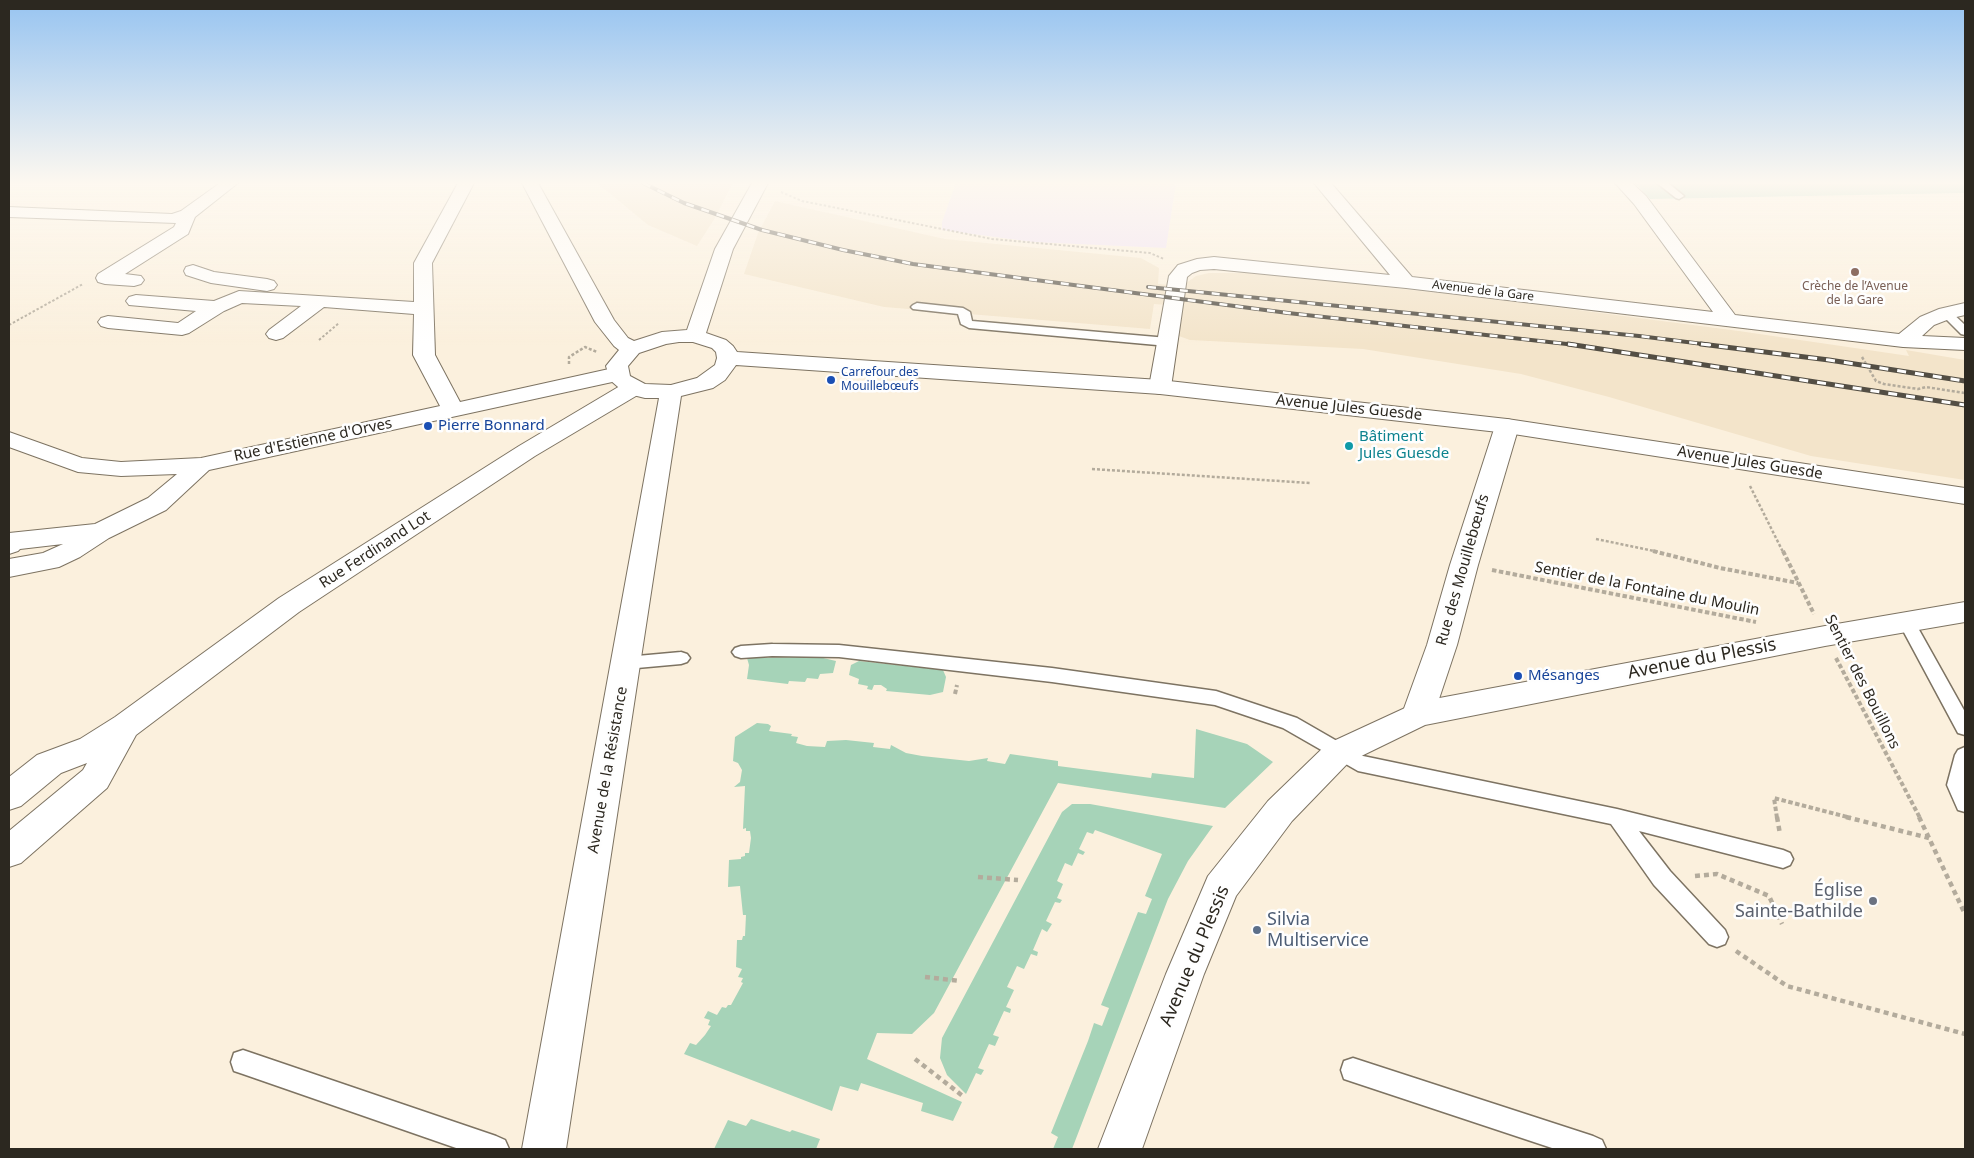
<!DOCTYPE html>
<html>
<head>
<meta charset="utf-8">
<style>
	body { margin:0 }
	#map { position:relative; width:1974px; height:1158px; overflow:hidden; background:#fbf0dd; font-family:"Noto Sans",sans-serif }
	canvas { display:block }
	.frame { position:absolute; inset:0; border:10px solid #2c2820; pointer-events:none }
</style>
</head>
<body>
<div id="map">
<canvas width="1974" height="1158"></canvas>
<div class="frame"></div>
</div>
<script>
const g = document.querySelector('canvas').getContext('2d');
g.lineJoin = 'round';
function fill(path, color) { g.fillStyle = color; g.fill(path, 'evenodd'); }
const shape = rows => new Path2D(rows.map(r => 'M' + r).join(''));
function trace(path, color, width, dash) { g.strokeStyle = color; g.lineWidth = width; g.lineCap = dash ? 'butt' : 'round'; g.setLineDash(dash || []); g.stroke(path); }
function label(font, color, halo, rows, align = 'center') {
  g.font = font + ' "Noto Sans",sans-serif'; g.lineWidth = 5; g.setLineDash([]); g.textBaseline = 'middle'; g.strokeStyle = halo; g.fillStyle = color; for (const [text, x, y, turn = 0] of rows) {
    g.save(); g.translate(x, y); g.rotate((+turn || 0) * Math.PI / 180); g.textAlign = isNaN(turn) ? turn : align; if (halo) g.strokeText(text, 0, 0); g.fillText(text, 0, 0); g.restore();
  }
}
const built = shape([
	[597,183,733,183,715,218,697,246,648,225],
	[775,201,945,239,1141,258,1159,268,1158,284,1182,286,1196,276,1209,273,1264,273,1516,302,1739,331,1909,356,1906,350,1965,360,1965,480,1811,456,1609,397,1521,374,1363,349,1190,340,1176,335,1179,306,1154,304,1150,329,884,307,744,274,758,233]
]);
const education = shape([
	[956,183,1176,183,1166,248,1033,242,942,230,942,222]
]);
const green = shape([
	[1635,183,1965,183,1965,193,1650,199],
	[803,657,819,657,836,661,833,673,820,674,818,679,807,678,805,682,789,681,788,684,747,679,749,665,747,658],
	[859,661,943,670,946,677,943,692,930,695,886,691,887,689,881,685,874,685,872,690,867,689,868,686,858,684,859,679,849,675,851,665],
	[757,723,768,724,771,726,769,731,792,734,791,736,798,737,796,743,807,746,825,747,827,741,846,740,874,743,873,747,890,749,891,745,906,753,922,756,969,761,988,758,987,761,1005,764,1010,754,1058,761,1058,766,1151,778,1152,773,1194,778,1196,729,1247,744,1273,762,1225,808,1058,783,934,1013,912,1034,877,1033,867,1059,962,1102,953,1121,921,1111,923,1103,861,1083,858,1091,840,1086,832,1111,684,1054,690,1043,696,1045,705,1035,711,1026,708,1025,710,1020,704,1018,708,1011,717,1015,722,1007,726,1008,728,1005,731,1005,743,983,741,982,743,978,738,977,742,969,736,967,737,940,742,940,743,936,745,936,746,915,743,915,740,886,728,887,729,860,741,859,741,857,745,856,745,853,749,853,751,838,750,831,746,831,746,828,743,829,745,786,734,787,740,782,742,770,738,763,733,761,735,737],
	[1072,804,1090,804,1213,826,1188,861,1168,899,1072,1149,1053,1149,1058,1137,1051,1133,1088,1041,1094,1023,1102,1026,1109,1008,1101,1005,1138,912,1146,914,1152,899,1145,896,1162,854,1095,830,1093,834,1087,832,1079,849,1085,852,1083,855,1078,853,1072,866,1065,863,1057,881,1063,884,1057,898,1062,900,1060,903,1055,902,1046,921,1052,924,1047,932,1042,929,1033,950,1038,952,1037,956,1031,954,1024,969,1017,966,1007,987,1014,990,1006,1007,1011,1009,1010,1013,1004,1011,993,1035,999,1037,995,1046,989,1044,978,1068,984,1070,981,1075,976,1073,966,1094,947,1075,940,1058,942,1038,1062,812],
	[751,1119,790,1132,792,1130,820,1139,816,1149,714,1149,728,1120,746,1126]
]);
const pathFar3 = shape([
	[781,192,802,201,992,239,1150,253,1164,259],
	[9,325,83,284],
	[319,340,339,323]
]);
const pathFar2 = shape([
	[1862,357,1876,381,1884,384,1918,389,1926,387,1965,393],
	[569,364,569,357,585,347,597,352],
	[1092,469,1310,483],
	[1750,486,1783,552],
	[1596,539,1659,552]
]);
const pathFar1 = shape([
	[1653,551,1720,568,1798,583],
	[1783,551,1814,614],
	[1492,570,1756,622],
	[1836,658,1920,818],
	[955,694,957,685],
	[1777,818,1774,798,1851,818]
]);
const path = shape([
	[1777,817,1780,834],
	[1846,817,1929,838],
	[1919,817,1965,914],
	[1695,876,1717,874,1769,896,1782,924],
	[978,877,1018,880],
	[1736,951,1787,986,1965,1034],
	[925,977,960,981],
	[915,1059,964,1097]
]);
const lane = shape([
	[1657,183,1668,183,1684,196,1679,199,1676,198,1657,183],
	[917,303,963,308,970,312,972,321,1168,338,1174,342,1168,346,969,328,961,324,958,314,913,309,911,307,913,305,917,303],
	[1946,309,1950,311,1965,325,1965,335,1961,334,1940,313,1942,311,1946,309],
	[1907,617,1913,619,1965,712,1965,735,1958,733,1899,623,1901,619,1907,617],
	[772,644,839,645,1052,668,1216,691,1297,718,1363,756,1617,809,1783,850,1790,853,1793,859,1790,865,1783,868,1639,831,1670,871,1725,930,1728,937,1725,944,1717,947,1709,944,1654,885,1611,824,1358,771,1283,728,1215,705,1052,682,839,657,772,656,741,658,735,656,732,652,735,648,741,646,772,644],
	[681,652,687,654,690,658,687,662,681,664,626,669,620,668,617,663,620,658,626,657,681,652],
	[1965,747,1965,812,1958,810,1947,785,1955,755,1958,750,1965,747],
	[243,1050,496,1136,505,1140,509,1149,459,1149,243,1074,234,1071,231,1062,234,1053,243,1050],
	[1353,1058,1593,1136,1602,1140,1606,1149,1555,1149,1353,1082,1344,1079,1341,1070,1344,1061,1353,1058]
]);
const street = shape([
	[220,183,238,183,195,217,188,234,125,274,141,276,144,280,141,284,134,286,105,284,98,282,96,278,98,274,174,227,176,223,9,217,9,207,172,214,181,211,220,183],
	[458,183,474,183,432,263,435,355,460,402,618,367,626,369,629,374,626,379,209,470,166,510,109,538,80,557,59,567,9,577,9,559,43,553,63,544,20,549,18,551,9,554,9,533,95,524,148,498,177,474,121,476,78,472,9,447,9,432,82,458,121,462,201,458,440,406,413,355,414,314,324,307,283,338,276,340,269,338,266,334,269,330,301,306,242,303,224,311,189,333,182,335,108,328,101,326,98,322,101,318,108,316,178,323,196,311,129,305,126,301,129,297,136,295,214,301,239,291,414,302,414,263,458,183],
	[1314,183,1331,183,1412,277,1713,312,1634,204,1615,183,1632,183,1646,196,1735,315,1899,334,1920,317,1939,309,1965,303,1965,315,1952,318,1934,325,1922,336,1965,338,1965,350,1903,347,1406,288,1214,269,1200,270,1192,273,1187,277,1171,387,1168,392,1160,394,1152,392,1149,387,1169,276,1178,265,1197,259,1214,257,1390,275,1314,183],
	[193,265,214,272,267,279,274,281,277,285,274,289,267,291,211,283,186,275,184,271,186,267,193,265],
	[633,381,641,383,644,388,641,393,535,456,299,612,136,735,107,788,21,863,9,867,9,831,83,770,87,763,61,773,21,806,9,810,9,777,37,755,80,739,115,717,279,598,519,446,625,383,633,381],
	[1507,419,1515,421,1519,426,1478,565,1457,645,1434,714,1429,722,1418,726,1407,722,1402,714,1427,645,1450,565,1495,426,1499,421,1507,419]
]);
const secondary = shape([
	[522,183,538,183,614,320,628,338,634,341,662,332,687,330,715,249,752,183,768,183,733,249,706,333,726,340,733,346,737,352,1160,380,1507,419,1965,488,1965,504,1507,433,1160,394,736,365,725,380,713,388,681,396,566,1149,522,1149,659,398,645,398,625,393,610,380,606,366,619,350,614,346,595,322,522,183],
	[679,342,693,342,712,348,716,352,717,358,715,365,697,378,671,385,645,384,630,376,628,366,639,353,666,344,679,342],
	[1965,602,1965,622,1825,646,1425,725,1349,762,1292,821,1236,896,1204,974,1142,1149,1098,1149,1166,974,1208,876,1268,801,1327,744,1418,702,1825,626,1965,602]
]);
const railFar1 = shape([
	[643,183,684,203,762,230,843,250,913,264,1288,313,1576,345],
	[1148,287,1639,336,1711,345]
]);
const rail = shape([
	[1568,344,1965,405],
	[1701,344,1829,360,1965,381]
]);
const markers = [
	[1855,272,5,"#8d6e63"],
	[831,380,5,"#1a4fb4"],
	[428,426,5,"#1a4fb4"],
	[1349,446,5,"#0f9aa8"],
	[1518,676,5,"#1a4fb4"],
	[1873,901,5,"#6b7280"],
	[1257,930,5,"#5c6f8a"]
];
const farEducationnames = [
	["Crèche de l’Avenue",1855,287],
	["de la Gare",1855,301]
];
const farStreetnames = [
	["Avenue de la Gare",1483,291,7]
];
const farTransitnames = [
	["Carrefour des",841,373],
	["Mouillebœufs",841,387]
];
const streetNames = [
	["Avenue Jules Guesde",1349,408,6],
	["Rue d'Estienne d'Orves",313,440,-12],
	["Avenue Jules Guesde",1750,463,9],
	["Rue Ferdinand Lot",375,550,-33],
	["Rue des Mouillebœufs",1463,570,-74],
	["Sentier de la Fontaine du Moulin",1647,589,11],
	["Sentier des Bouillons",1862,682,63],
	["Avenue de la Résistance",608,770,-80]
];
const transitNames = [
	["Pierre Bonnard",438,426],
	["Mésanges",1528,676]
];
const cultureNames = [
	["Bâtiment",1359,437],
	["Jules Guesde",1359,454]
];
const nearStreetnames = [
	["Avenue du Plessis",1702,659,-11],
	["Avenue du Plessis",1195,956,-67]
];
const nearWorshipnames = [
	["Église",1863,891],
	["Sainte-Bathilde",1863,912]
];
const nearServicenames = [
	["Silvia",1267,920],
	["Multiservice",1267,941]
];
fill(built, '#f3e4ca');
fill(education, '#f0e1f5');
fill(green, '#a6d3b8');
trace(lane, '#7d7362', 3);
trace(street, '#7d7362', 2);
trace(secondary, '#7d7362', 2);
trace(pathFar3, '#b3ab9c', 2, [2.5, 2]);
trace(pathFar2, '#b3ab9c', 2.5, [3, 2]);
trace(pathFar1, '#b3ab9c', 4, [4.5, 2.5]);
trace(path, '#b3ab9c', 4.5, [5, 4]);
fill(lane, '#fff');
fill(street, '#fff');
fill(secondary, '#fff');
trace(railFar1, '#534e44', 4);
trace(rail, '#534e44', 5);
trace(railFar1, '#fefefe', 2.5, [8]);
trace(rail, '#fefefe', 3, [9]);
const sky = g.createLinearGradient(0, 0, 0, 345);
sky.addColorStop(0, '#97c4f1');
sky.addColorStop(0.53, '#fdf8f0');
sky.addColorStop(1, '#fdf8f000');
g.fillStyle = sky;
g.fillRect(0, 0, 1974, 345);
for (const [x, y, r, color] of markers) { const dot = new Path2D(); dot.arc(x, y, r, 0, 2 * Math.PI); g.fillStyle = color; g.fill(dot); trace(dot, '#fefefe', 2); }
label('12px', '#785e54', '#fefefe', farEducationnames);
label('12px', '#2c2820', '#fefefe', farStreetnames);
label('12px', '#164399', '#fefefe', farTransitnames, 'left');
label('15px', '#2c2820', '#fefefe', streetNames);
label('15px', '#164399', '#fefefe', transitNames, 'left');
label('15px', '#0d838f', '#fefefe', cultureNames, 'left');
label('18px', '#2c2820', '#fefefe', nearStreetnames);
label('18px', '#5b616d', '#fefefe', nearWorshipnames, 'right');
label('18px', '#4e5e75', '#fefefe', nearServicenames, 'left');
</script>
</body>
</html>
